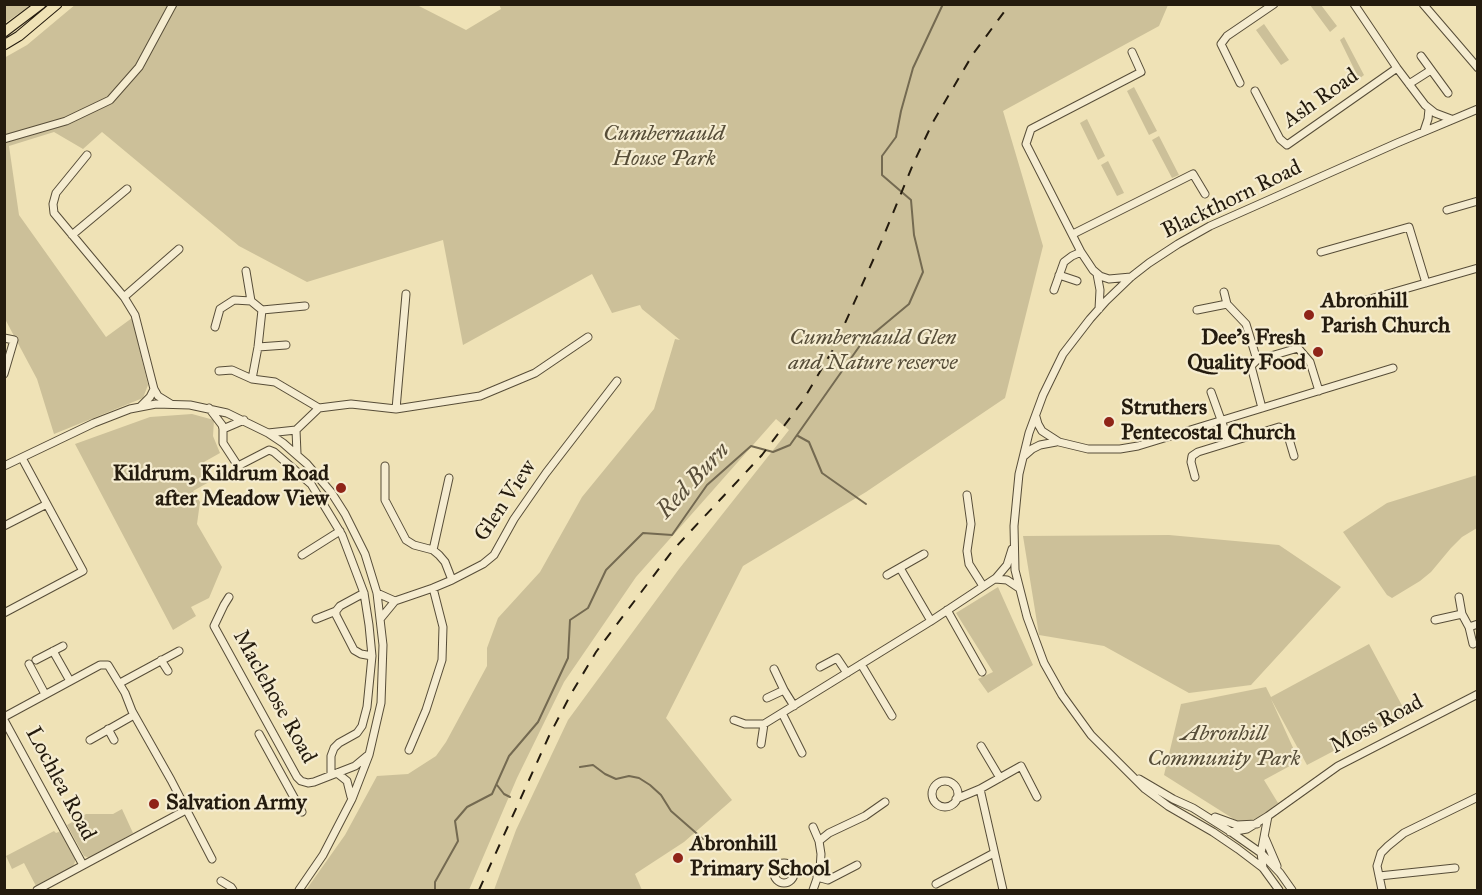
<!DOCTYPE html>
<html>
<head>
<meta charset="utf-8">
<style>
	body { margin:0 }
	#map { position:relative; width:1482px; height:895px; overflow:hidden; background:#efe2b6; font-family:"IM FELL Great Primer",serif }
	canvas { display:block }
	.frame { position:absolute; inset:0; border:6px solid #241b0e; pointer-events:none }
</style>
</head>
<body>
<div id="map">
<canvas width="1482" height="895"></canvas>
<div class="frame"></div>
</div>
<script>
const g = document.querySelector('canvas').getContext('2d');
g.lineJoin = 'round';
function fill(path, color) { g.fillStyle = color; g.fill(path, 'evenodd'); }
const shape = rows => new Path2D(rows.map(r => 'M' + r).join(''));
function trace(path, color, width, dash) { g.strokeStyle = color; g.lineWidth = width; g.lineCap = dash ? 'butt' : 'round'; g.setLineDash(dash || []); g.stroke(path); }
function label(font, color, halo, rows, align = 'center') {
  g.font = font + ' "IM FELL Great Primer",serif'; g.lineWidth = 4.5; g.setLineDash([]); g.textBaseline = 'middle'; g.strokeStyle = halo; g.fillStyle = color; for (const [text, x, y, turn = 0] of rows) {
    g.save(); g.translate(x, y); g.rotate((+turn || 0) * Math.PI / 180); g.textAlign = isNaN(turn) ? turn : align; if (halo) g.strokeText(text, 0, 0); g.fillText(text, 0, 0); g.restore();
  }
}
const green = shape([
	[5,4,31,4,31,5,5,23],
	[76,4,417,5,466,30,501,9,499,4,1168,5,1159,26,1003,111,1043,246,1005,398,866,492,743,566,666,718,732,800,684,842,635,874,642,890,494,890,516,830,568,720,679,569,789,430,776,419,636,577,564,682,517,778,469,890,306,890,345,835,377,776,408,774,436,756,446,742,487,666,487,648,498,618,540,572,582,497,654,409,675,339,680,340,642,309,640,305,612,313,592,274,463,345,443,240,307,282,239,246,102,132,83,149,54,132,9,146,19,215,106,337,132,318,148,385,143,398,54,434,37,379,5,319,4,58,27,45],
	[1310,5,1321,5,1337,26,1330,32],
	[1264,24,1289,60,1281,65,1256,30],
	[1344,37,1364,75,1359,79,1340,40],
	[1134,87,1157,131,1149,135,1127,91],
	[1087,119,1105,156,1098,160,1080,123],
	[1159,136,1179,175,1172,178,1152,140],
	[1108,161,1124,193,1117,196,1101,165],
	[192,414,214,420,213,436,220,453,204,462,209,482,193,491,200,502,197,524,222,567,209,598,191,607,196,616,173,630,75,444,150,417],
	[1477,475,1477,528,1462,537,1451,548,1431,572,1420,581,1392,598,1387,595,1343,532,1387,503],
	[1169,535,1279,545,1341,587,1251,685,1189,693,1104,646,1039,635,1023,536],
	[998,587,1033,665,988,693,978,679,993,672,956,613],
	[1369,644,1406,713,1307,765,1271,699,1299,761,1264,780,1278,803,1258,818,1240,823,1164,775,1181,704,1266,687,1271,697],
	[122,809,133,833,90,858,84,856,67,825,86,814,113,814],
	[54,831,56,833,61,831,75,857,75,862,72,868,36,886,24,863,12,869,6,856]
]);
const stream = shape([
	[798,436,809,442,822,473,866,504],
	[580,767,593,765,605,774,616,779,629,776,639,778,650,785,661,795,671,811,703,839],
	[497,785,504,794,510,797],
	[435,890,435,882,458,841,455,821,467,807,492,794,509,756,538,722,568,658,570,620,588,608,606,570,643,533,672,535,707,485,751,446,773,452,790,445,861,344,909,304,923,272,914,235,911,200,882,175,882,156,896,137,901,111,913,68,943,4]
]);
const minor = shape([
	[1354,4,1397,68,1425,105,1435,113,1451,119],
	[1423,4,1478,68],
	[1421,56,1448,93],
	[1240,83,1221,44,1227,36,1274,4],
	[1409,84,1431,70],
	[1255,91,1280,139,1287,145,1397,68],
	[1424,131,1428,119,1429,109],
	[4,139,66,121,110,100,139,67,173,4],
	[87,155,56,193,53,204,54,213,124,297,135,315,154,389,158,396,171,404],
	[1447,210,1478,201],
	[1073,234,1193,174,1205,194],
	[72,235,127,189],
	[1321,252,1409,227,1426,283],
	[246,271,251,301],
	[1097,274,1100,290,1099,309],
	[1059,275,1077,281],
	[1131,277,1109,279,1100,276,1093,270,1081,252,1026,144,1031,129,1141,72,1132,52],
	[1054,290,1064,262,1072,256,1081,252],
	[1224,292,1227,304,1246,324,1257,360],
	[124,297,179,249],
	[1356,303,1478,268],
	[262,310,305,306],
	[1197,310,1227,304],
	[215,327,220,309,234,300,251,301,262,310,258,347,252,379],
	[4,338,14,340,4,374],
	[258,347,286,345],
	[219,371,232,370,252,379,275,382,319,408],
	[1211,392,1229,442],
	[141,406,150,397,154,389],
	[209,408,222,425,223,429,223,443,238,466,269,450,274,452,311,484,342,535,364,593,369,625,372,656,367,707,362,726,357,733,339,743,334,748,331,756,331,775],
	[1262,408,1251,366,1257,360,1298,348,1310,362,1319,391],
	[396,409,406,294],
	[1036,417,1038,424,1042,431,1059,442,1088,449,1120,449,1138,446,1393,368],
	[223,429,244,420],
	[296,430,297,454],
	[268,433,296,430,319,408,351,404,396,409,480,396,535,373,588,337],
	[1024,456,1032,449,1040,445,1056,442],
	[4,466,94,423,130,409,156,404,190,405,227,413,268,433,283,443,307,464,331,492,345,514,365,554,377,593,383,645,381,703,369,755,352,799,323,855,299,890],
	[385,466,385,500,406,540,414,545,433,550,439,555,445,562,452,580],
	[1195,477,1191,462,1192,456,1198,452,1279,427,1286,429,1294,456],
	[967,495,971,524,967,551,969,564,983,586],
	[4,526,47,504],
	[433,550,449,478],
	[302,555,340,531],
	[900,568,931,621],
	[887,575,924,554],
	[995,579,1007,580,1019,588],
	[364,593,340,606,336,611,336,615,354,650,361,654,372,656],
	[377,593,395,601,433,588,452,580,483,564,494,555,514,519,546,473,617,381],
	[229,597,224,605,214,626,297,777,301,781,308,783,314,782,355,766,367,756],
	[1459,597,1462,614,1469,627,1473,644],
	[947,610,982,672],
	[4,613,83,571,22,458],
	[381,618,395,601],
	[316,619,336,611],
	[1435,620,1462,614],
	[1469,627,1478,624],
	[53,651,70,681],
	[36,660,63,646],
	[161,660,168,671],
	[29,664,45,694],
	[861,664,892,716],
	[820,667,837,658,847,673],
	[774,669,784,690],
	[120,683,179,651],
	[767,698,784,690,794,706],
	[782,713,802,753],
	[4,717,100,665,108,665,125,693,132,711,171,780,212,859],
	[4,720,83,865],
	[734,720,745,724,764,724,931,621,996,578,1007,565,1012,549],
	[108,729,114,740],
	[259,734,302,812],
	[90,740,134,715],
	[761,744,764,724],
	[981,746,1000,778],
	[409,750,426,710,442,660,443,627,433,588],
	[337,773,347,781,351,797],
	[1139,779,1173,799,1193,808,1231,832,1261,853,1280,873,1292,890],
	'932 794a13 13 0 1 1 26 0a13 13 0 1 1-26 0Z',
	[980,789,1003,890],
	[956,799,980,789,1021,766,1037,797],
	[1215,817,1237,825,1257,824],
	[813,827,819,841,821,854,820,870,813,890],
	[1230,832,1247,829,1268,816],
	[1265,838,1277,866],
	[819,841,829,833,865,816,885,802],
	'774 873a10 10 0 1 1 20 0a10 10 0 1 1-20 0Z',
	[1263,868,1261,853,1268,816,1338,766,1478,694],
	[794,872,808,869,820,870],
	[1379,876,1455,868],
	[817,877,828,880,857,865],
	[221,881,231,887,233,890],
	[936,884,994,853],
	[37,890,186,810],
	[1279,890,1263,868,1238,849,1213,832,1168,806,1145,789,1091,735,1062,695,1044,663,1027,617,1015,570,1014,526,1019,474,1029,433,1043,395,1063,354,1090,319,1106,301,1131,277,1149,263,1178,244,1210,226,1397,143,1478,109],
	[1382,890,1377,866,1381,853,1388,846,1404,833,1478,797]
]);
const major = shape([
	[4,32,41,4],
	[4,45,19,36,57,4]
]);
const rail = shape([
	[479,890,549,736,571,694,596,652,673,550,762,455,802,402,834,348,882,240,914,162,933,122,973,54,1010,4]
]);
const markers = [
	[1309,315,6,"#8f2418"],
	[1318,352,6,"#8f2418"],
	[1109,422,6,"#8f2418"],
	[341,488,6,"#8f2418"],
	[154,804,6,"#8f2418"],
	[678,858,6,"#8f2418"]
];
const streetNames = [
	["Ash Road",1321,99,-35],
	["Blackthorn Road",1232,200,-26],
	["Glen View",506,501,-56],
	["Maclehose Road",274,697,61],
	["Moss Road",1377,725,-28],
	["Lochlea Road",60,784,62]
];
const parkNames = [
	["Cumbernauld",664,135],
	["House Park",664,160],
	["Cumbernauld Glen",873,339],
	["and Nature reserve",873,364],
	["Abronhill",1224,735],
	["Community Park",1224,760]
];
const poiNames = [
	["Abronhill",1321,302],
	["Parish Church",1321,327],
	["Dee's Fresh",1306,339,"right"],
	["Quality Food",1306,364,"right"],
	["Struthers",1121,409],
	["Pentecostal Church",1121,434],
	["Kildrum, Kildrum Road",329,475,"right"],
	["after Meadow View",329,500,"right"],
	["Salvation Army",166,804],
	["Abronhill",690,845],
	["Primary School",690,870]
];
const waterNames = [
	["Red Burn",694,481,-47]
];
fill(green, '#ccc099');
trace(stream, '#746a51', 2);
trace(minor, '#574d38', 9);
trace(major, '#241b0e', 11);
trace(minor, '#f5ecd0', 7);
trace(major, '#efe2b6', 9);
trace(rail, '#241b0e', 2, [10, 10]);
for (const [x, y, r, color] of markers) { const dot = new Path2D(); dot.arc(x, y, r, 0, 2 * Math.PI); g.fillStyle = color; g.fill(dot); trace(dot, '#f5ecd0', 2); }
label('22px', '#241b0e', '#f5ecd0', streetNames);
label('italic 22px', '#564d38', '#f5ecd0', parkNames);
label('bold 22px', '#241b0e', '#f5ecd0', poiNames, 'left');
label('italic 24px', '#5a4f3a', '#f5ecd0', waterNames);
</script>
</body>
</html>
